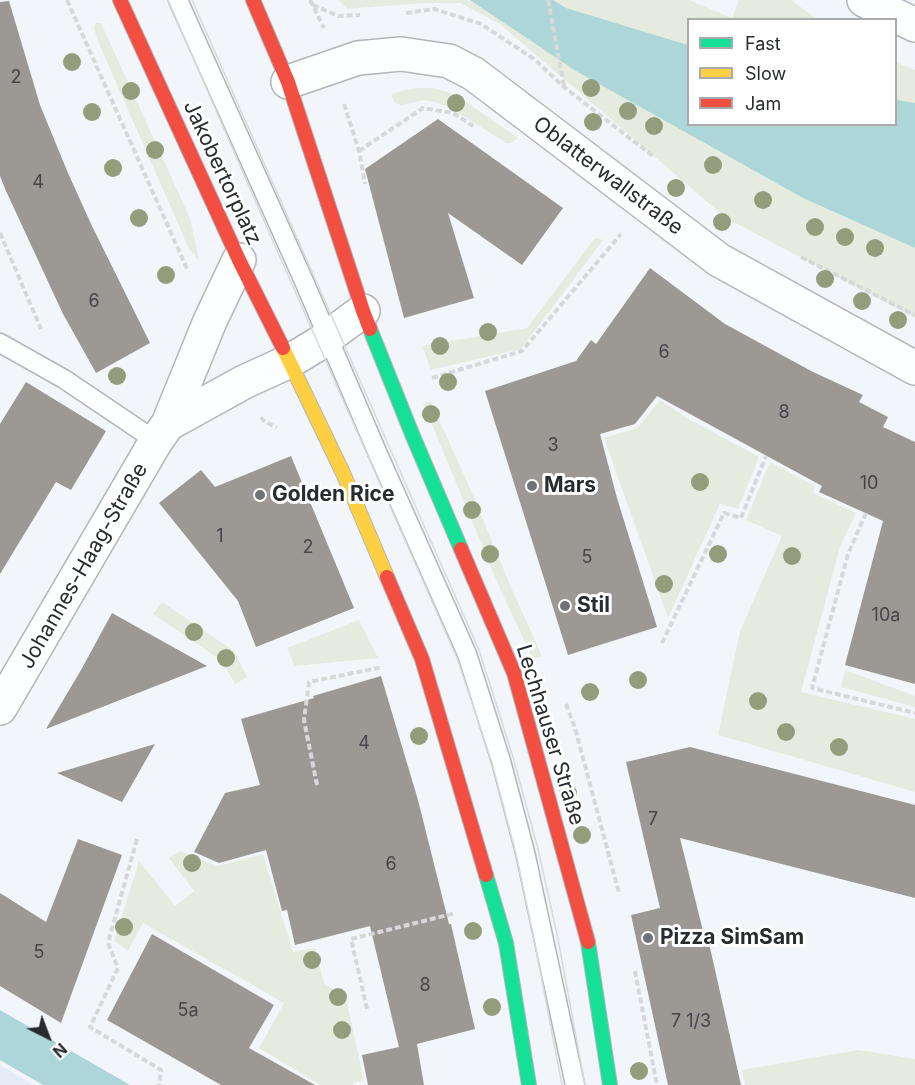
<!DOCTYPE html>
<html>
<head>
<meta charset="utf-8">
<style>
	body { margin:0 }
	#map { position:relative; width:915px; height:1085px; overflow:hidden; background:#f2f6fa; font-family:Inter,sans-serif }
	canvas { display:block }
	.legend { position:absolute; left:687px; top:18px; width:210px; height:108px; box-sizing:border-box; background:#fff; border:2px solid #a9aaac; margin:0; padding:8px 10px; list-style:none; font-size:18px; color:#282b2f }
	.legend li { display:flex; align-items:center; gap:12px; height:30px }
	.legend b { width:30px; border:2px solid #a9aaac }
	.north { position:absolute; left:18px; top:1007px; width:60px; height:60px; -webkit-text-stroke:4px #fff; paint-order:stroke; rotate:138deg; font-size:16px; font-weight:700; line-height:24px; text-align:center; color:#282b2f }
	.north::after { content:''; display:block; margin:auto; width:21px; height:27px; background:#282b2f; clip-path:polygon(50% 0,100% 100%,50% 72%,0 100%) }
</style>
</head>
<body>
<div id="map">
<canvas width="915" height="1085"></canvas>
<ul class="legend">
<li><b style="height:8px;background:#16e098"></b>Fast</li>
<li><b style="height:8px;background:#ffcf43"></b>Slow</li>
<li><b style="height:8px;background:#f24e42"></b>Jam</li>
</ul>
<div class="north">N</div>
</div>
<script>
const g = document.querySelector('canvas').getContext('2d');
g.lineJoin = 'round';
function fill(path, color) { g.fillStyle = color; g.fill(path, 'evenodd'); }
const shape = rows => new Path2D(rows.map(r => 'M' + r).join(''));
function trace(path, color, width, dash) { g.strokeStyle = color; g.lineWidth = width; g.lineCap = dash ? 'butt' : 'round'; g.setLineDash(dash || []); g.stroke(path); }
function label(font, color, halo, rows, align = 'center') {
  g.font = font + ' Inter,sans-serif'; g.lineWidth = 6; g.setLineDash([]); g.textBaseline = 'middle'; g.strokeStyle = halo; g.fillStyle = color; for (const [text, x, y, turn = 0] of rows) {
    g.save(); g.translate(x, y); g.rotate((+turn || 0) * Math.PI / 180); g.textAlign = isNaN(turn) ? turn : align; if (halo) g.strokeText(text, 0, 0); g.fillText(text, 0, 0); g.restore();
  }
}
const built = shape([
	[0,1065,34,1085,0,1085]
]);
const green = shape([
	[338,0,689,0,732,18,739,0,791,0,817,19,688,20,688,124,896,124,896,62,915,70,915,318,726,218,500,24,460,3,424,3,347,9],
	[96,23,101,23,190,218,199,260,189,249,97,39,94,28],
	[417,88,433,88,447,92,462,99,518,138,511,143,506,143,449,107,435,102,424,100,402,105,398,104,395,103,391,95,400,91],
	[595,238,603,240,521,349,431,370,422,346,527,328],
	[660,400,687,418,759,457,738,509,720,504,668,618,604,438,637,428],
	[431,402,470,488,510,585,542,656,533,659,500,589,423,403],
	[770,462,815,486,813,493,856,513,840,547,801,692,915,719,915,792,718,735,740,631,782,536,746,520],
	[162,602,234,651,247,677,235,684,222,661,153,614],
	[359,620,378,658,295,666,287,648],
	[845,670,915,696,915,707,841,687],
	[180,851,218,866,263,854,293,952,315,948,324,983,346,998,364,1080,353,1083,353,1085,320,1085,259,1048,284,1003,143,923,128,951,114,941,139,861,175,906,194,891,169,858],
	[858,1050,915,1059,915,1085,745,1085,742,1070]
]);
const water = shape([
	[470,0,553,0,566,8,688,45,688,124,896,124,896,100,915,103,915,248,803,198,576,71],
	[0,1010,130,1085,43,1085,0,1060]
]);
const building = shape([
	[9,1,40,105,68,173,92,226,150,343,96,373,63,314,6,191,0,176,0,2],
	[438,119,563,208,522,265,448,213,474,298,404,318,365,169],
	[650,268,725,324,813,372,863,395,859,402,888,417,883,427,915,442,915,684,845,665,883,521,819,492,822,486,657,396,635,424,600,434,617,498,657,627,568,655,485,391,576,361,591,340,596,344],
	[26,382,106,431,71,490,56,482,0,574,0,424],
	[291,456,354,608,256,647,238,601,159,503,201,470,215,487],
	[112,613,207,666,46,729,81,670],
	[381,676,418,800,449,924,451,924,475,1029,417,1044,424,1085,368,1085,362,1055,399,1047,370,926,295,945,287,910,282,911,266,850,219,863,194,852,225,793,260,785,241,719,314,698,313,696],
	[155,744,122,802,57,773],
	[690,747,915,805,915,898,680,838,703,931,706,930,741,1085,668,1085,631,915,660,908,626,762],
	[78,839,122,855,61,1023,0,986,0,893,46,922],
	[152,934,274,1005,249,1048,315,1085,221,1085,107,1020]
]);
const path = shape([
	[67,0,188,271],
	[310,0,324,28],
	[548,0,564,86],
	[313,5,338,16,360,15],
	[406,13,434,9,481,24,534,59,564,87,654,157],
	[344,104,359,151,365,184],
	[359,151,423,108,453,113,473,126],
	[0,233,41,329],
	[801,257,915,315],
	[432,378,522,351,621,234],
	[261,417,263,420,277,428],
	[866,513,848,554,812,688,915,713],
	[662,643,724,513,741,518,766,456],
	[566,704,575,728,619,893],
	[317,785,304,720,309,682,383,667],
	[137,839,108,943,118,968,90,1027,161,1070,159,1085],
	[635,971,657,1085],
	[367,1009,351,939,456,913]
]);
const lane = shape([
	[178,0,303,279,378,454,467,654,501,761,525,852,575,1085],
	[0,343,64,379,156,441]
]);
const street = shape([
	[864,0,915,25],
	[288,82,358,58,401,54,449,61,474,74,719,260,915,368],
	[168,424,244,382,290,361,318,344,363,311],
	[0,708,156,441,168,424,210,321,239,260]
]);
const fast = shape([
	[370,329,412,434,461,549],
	[486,875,506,943,529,1085],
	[588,942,610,1085]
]);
const slow = shape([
	[283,348,343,473,387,577]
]);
const jam = shape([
	[120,0,239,260,283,348],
	[253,0,288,82,363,311,370,329],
	[461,549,514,673,588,942],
	[387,577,422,659,486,875]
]);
const tram = shape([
	[168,0,268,230,457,658,492,763,516,854,534,939,562,1085],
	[192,0,479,650,513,757,538,849,557,934,585,1085]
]);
const trees = [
	[72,62],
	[591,88],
	[131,91],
	[456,103],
	[628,111],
	[92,112],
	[593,122],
	[654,126],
	[155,150],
	[713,165],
	[113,168],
	[676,188],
	[763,200],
	[139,218],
	[722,222],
	[815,227],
	[845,237],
	[875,248],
	[166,275],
	[825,279],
	[862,301],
	[898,320],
	[488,332],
	[440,346],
	[117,376],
	[448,382],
	[431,414],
	[700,482],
	[472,510],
	[490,554],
	[718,554],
	[792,556],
	[664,584],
	[194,632],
	[226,658],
	[638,680],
	[590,692],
	[758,701],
	[786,732],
	[419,736],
	[839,747],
	[568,793],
	[582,835],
	[192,863],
	[124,927],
	[473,931],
	[312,960],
	[338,997],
	[492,1007],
	[342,1030],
	[639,1071]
];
const markers = [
	[532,486,6,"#6f7276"],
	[260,495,6,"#6f7276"],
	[565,606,6,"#6f7276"],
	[648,938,6,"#6f7276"]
];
const numberNames = [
	["2",16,78],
	["4",38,183],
	["6",94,302],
	["6",664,353],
	["8",784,413],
	["3",553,446],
	["10",869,484],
	["1",220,537],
	["2",308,548],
	["5",587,558],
	["10a",886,616],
	["4",364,744],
	["7",653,820],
	["6",391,865],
	["5",39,953],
	["8",425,986],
	["5a",188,1011],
	["7 1/3",691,1022]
];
const streetNames = [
	["Jakobertorplatz",222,173,65],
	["Oblatterwallstraße",608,176,37],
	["Johannes-Haag-Straße",84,566,-60],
	["Lechhauser Straße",550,735,73]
];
const poiNames = [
	["Mars",544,486],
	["Golden Rice",272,495],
	["Stil",577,606],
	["Pizza SimSam",660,938]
];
fill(built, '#e4ecf7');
fill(green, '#e5ecdf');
fill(water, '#add6d8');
fill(building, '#9c9894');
trace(lane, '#b2b5b9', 21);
trace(street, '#b2b5b9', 36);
trace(fast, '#b2b5b9', 16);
trace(slow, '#b2b5b9', 16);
trace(jam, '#b2b5b9', 16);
trace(path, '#d8d8da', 4, [6, 3]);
trace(lane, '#fdfefe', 18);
trace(street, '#fdfefe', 33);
trace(fast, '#16e098', 14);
trace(slow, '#ffcf43', 14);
trace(jam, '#f24e42', 14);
trace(tram, '#d8d9db', 1.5);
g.fillStyle = '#939d7c';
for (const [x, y] of trees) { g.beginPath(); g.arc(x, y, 9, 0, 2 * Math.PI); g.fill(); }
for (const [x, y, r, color] of markers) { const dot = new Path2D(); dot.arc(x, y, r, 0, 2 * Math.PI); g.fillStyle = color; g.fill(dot); trace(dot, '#fff', 2); }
label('18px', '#454648', null, numberNames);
label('21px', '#282b2f', '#fff', streetNames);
label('bold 21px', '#282b2f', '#fff', poiNames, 'left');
</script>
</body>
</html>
